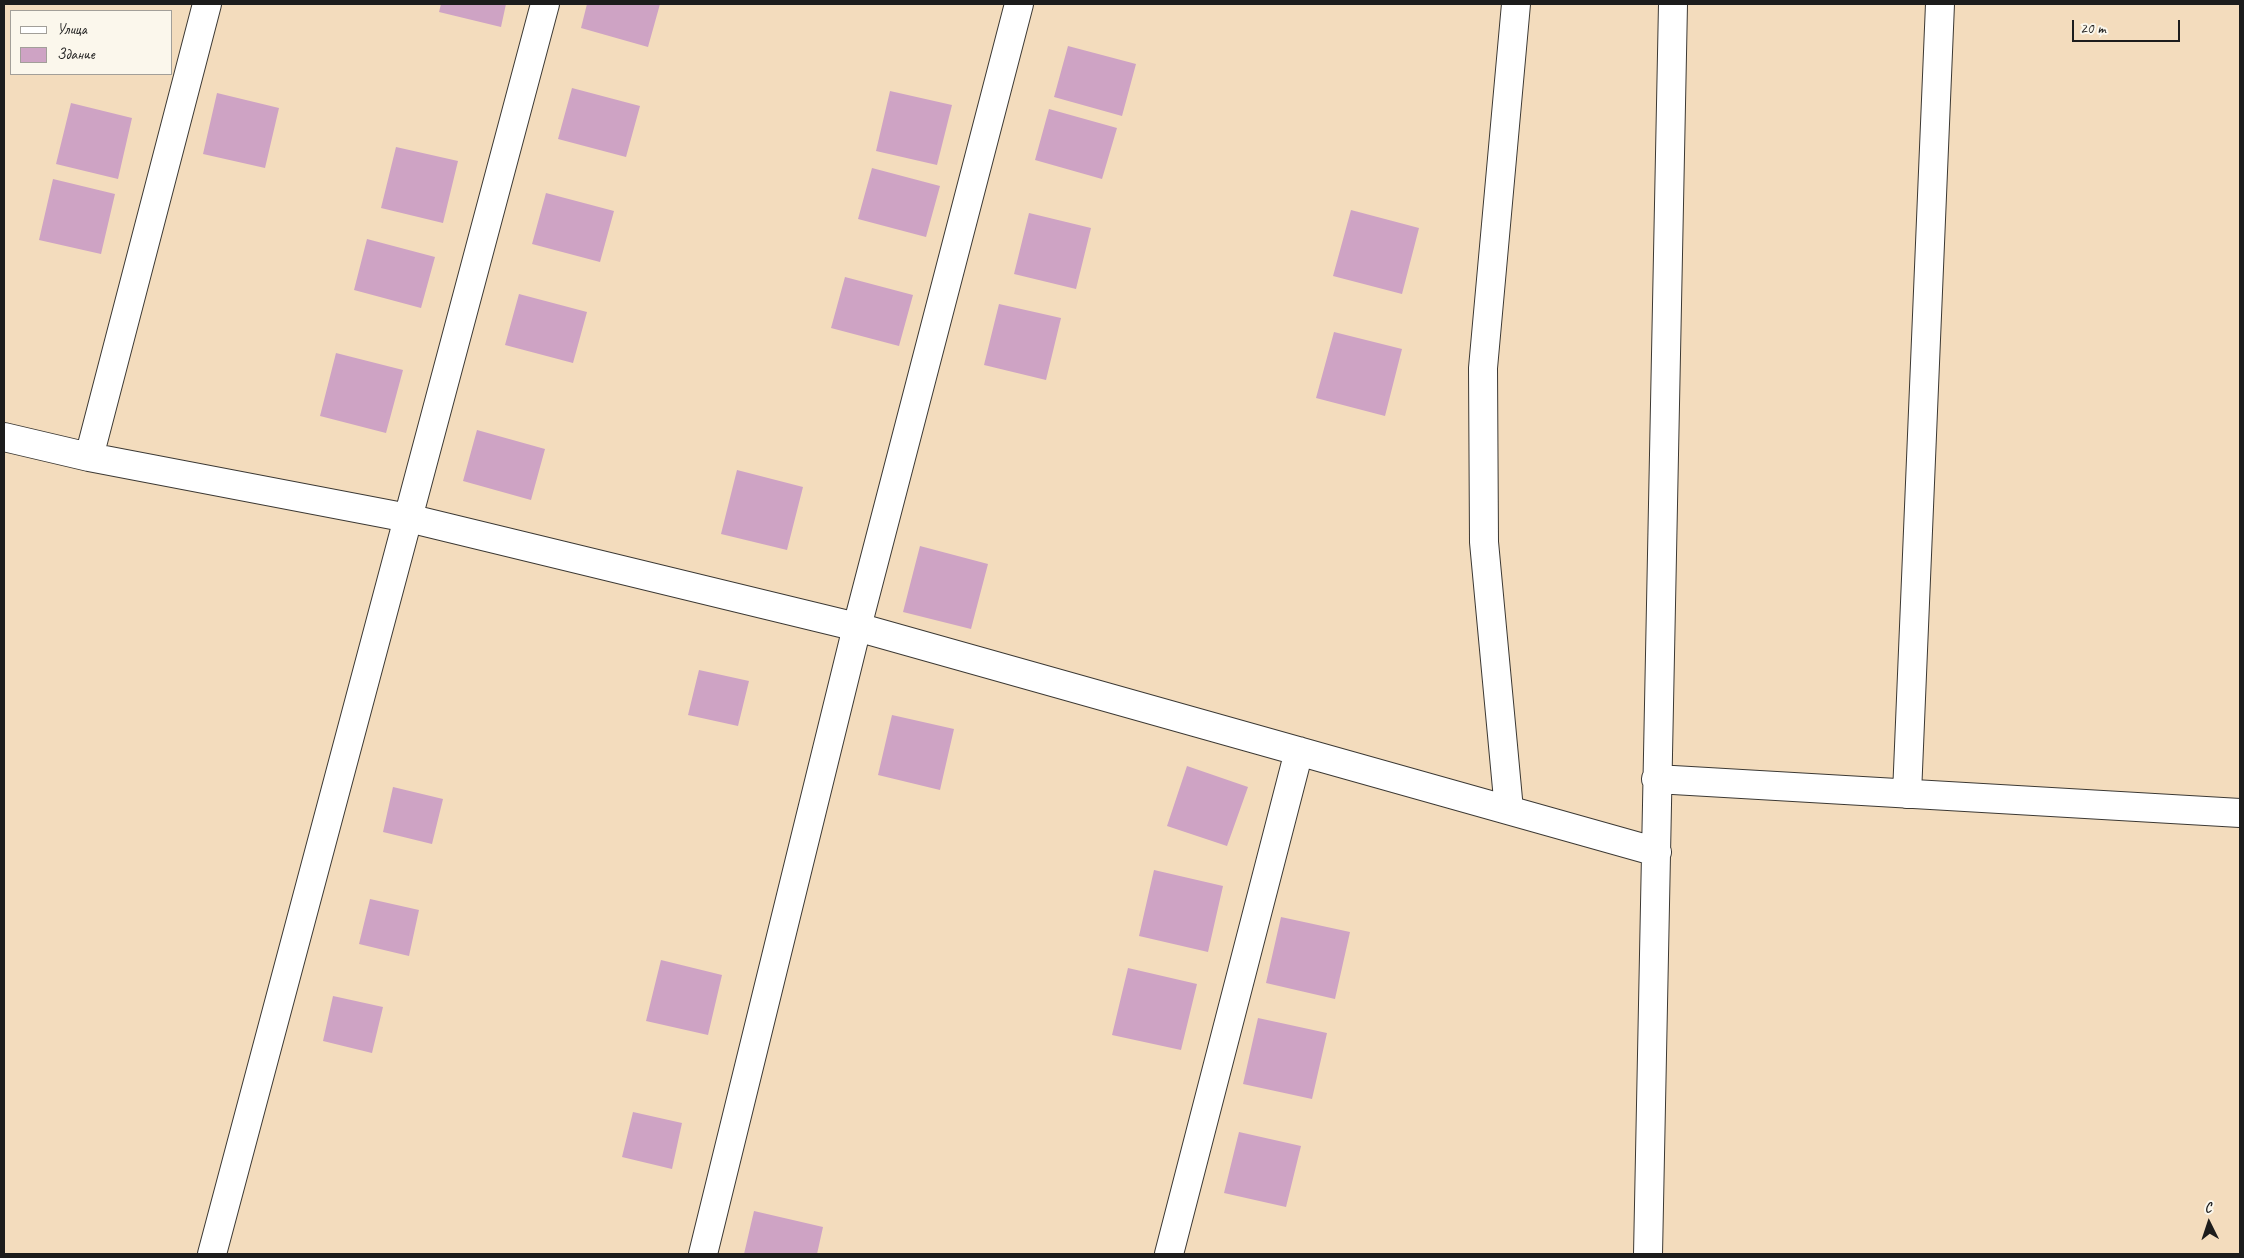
<!DOCTYPE html>
<html>
<head>
<meta charset="utf-8">
<style>
	body { margin:0 }
	#map { position:relative; width:2244px; height:1258px; overflow:hidden; background:#f3dcbd; font-family:Caveat,sans-serif }
	canvas { display:block }
	.frame { position:absolute; inset:0; border:5px solid #1c1c1c; pointer-events:none }
	.legend { position:absolute; left:10px; top:10px; width:162px; height:65px; box-sizing:border-box; background:#fbf7ec; border:1px solid #a29f99; margin:0; padding:6px 9px; list-style:none; font-size:15px; color:#1c1c1c }
	.legend li { display:flex; align-items:center; gap:10px; height:25px }
	.legend b { width:25px; border:1px solid #a29f99 }
	.north { position:absolute; left:2184px; top:1198px; width:50px; height:50px; -webkit-text-stroke:4px #fbf7ec; paint-order:stroke; rotate:356deg; font-size:14px; font-weight:700; line-height:20px; text-align:center; color:#1c1c1c }
	.north::after { content:''; display:block; margin:auto; width:18px; height:22px; background:#1c1c1c; clip-path:polygon(50% 0,100% 100%,50% 72%,0 100%) }
	.scale { position:absolute; left:2072px; top:20px; width:108px; height:22px; box-sizing:border-box; border:2px solid #1c1c1c; border-top:0; padding-left:6px; font-size:15px; line-height:18px; white-space:nowrap; color:#1c1c1c; -webkit-text-stroke:4px #fbf7ec; paint-order:stroke }
</style>
</head>
<body>
<div id="map">
<canvas width="2244" height="1258"></canvas>
<div class="frame"></div>
<ul class="legend">
<li><b style="height:6px;background:#fff"></b>Улица</li>
<li><b style="height:14px;background:#cea3c4"></b>Здание</li>
</ul>
<div class="north">С</div>
<div class="scale">20 m</div>
</div>
<script>
const g = document.querySelector('canvas').getContext('2d');
g.lineJoin = 'round';
function fill(path, color) { g.fillStyle = color; g.fill(path, 'evenodd'); }
const shape = rows => new Path2D(rows.map(r => 'M' + r).join(''));
function trace(path, color, width, dash) { g.strokeStyle = color; g.lineWidth = width; g.lineCap = dash ? 'butt' : 'round'; g.setLineDash(dash || []); g.stroke(path); }
const building = shape([
	[441,4,506,4,501,27,439,12],
	[587,4,660,4,648,47,581,28],
	[1068,46,1136,64,1122,116,1054,97],
	[572,88,640,106,626,157,558,139],
	[890,91,952,105,937,165,876,151],
	[217,93,279,108,265,168,203,154],
	[71,103,132,118,118,179,56,164],
	[1049,109,1117,128,1102,179,1035,160],
	[396,147,458,161,443,223,381,208],
	[872,168,940,186,926,237,858,219],
	[53,179,115,194,101,254,39,240],
	[546,193,614,211,600,262,532,244],
	[1351,210,1419,228,1402,294,1333,276],
	[1029,213,1091,228,1076,289,1014,274],
	[367,239,435,257,421,308,354,290],
	[845,277,913,295,899,346,831,328],
	[519,294,587,312,573,363,505,345],
	[999,304,1061,318,1046,380,984,365],
	[1334,332,1402,349,1385,416,1316,398],
	[336,353,403,370,386,433,320,416],
	[477,430,545,449,531,500,463,481],
	[737,470,803,487,787,550,721,534],
	[920,546,988,564,971,629,903,612],
	[699,670,749,681,738,726,688,715],
	[892,715,954,729,940,790,878,775],
	[1187,766,1248,787,1227,846,1167,826],
	[393,787,443,799,432,844,383,832],
	[1154,870,1223,886,1208,952,1139,936],
	[370,899,419,910,409,956,359,944],
	[1281,917,1350,932,1335,999,1266,983],
	[661,960,722,975,708,1035,646,1021],
	[1128,968,1197,984,1181,1050,1112,1035],
	[333,996,383,1007,372,1053,323,1041],
	[1258,1018,1327,1033,1312,1099,1243,1084],
	[633,1112,682,1123,672,1169,622,1157],
	[1239,1132,1301,1146,1286,1207,1224,1193],
	[754,1211,823,1227,817,1254,744,1254]
]);
const minor = shape([
	[4,437,89,457,408,518,857,627,1657,852],
	[89,457,207,4],
	[1656,779,2240,813],
	[1907,794,1940,4],
	[1509,810,1484,542,1483,368,1516,4],
	[212,1254,545,4],
	[703,1254,857,627,1019,4],
	[1169,1254,1299,751],
	[1648,1254,1673,4]
]);
fill(building, '#cea3c4');
trace(minor, '#3c3934', 30);
trace(minor, '#fff', 28);
</script>
</body>
</html>
